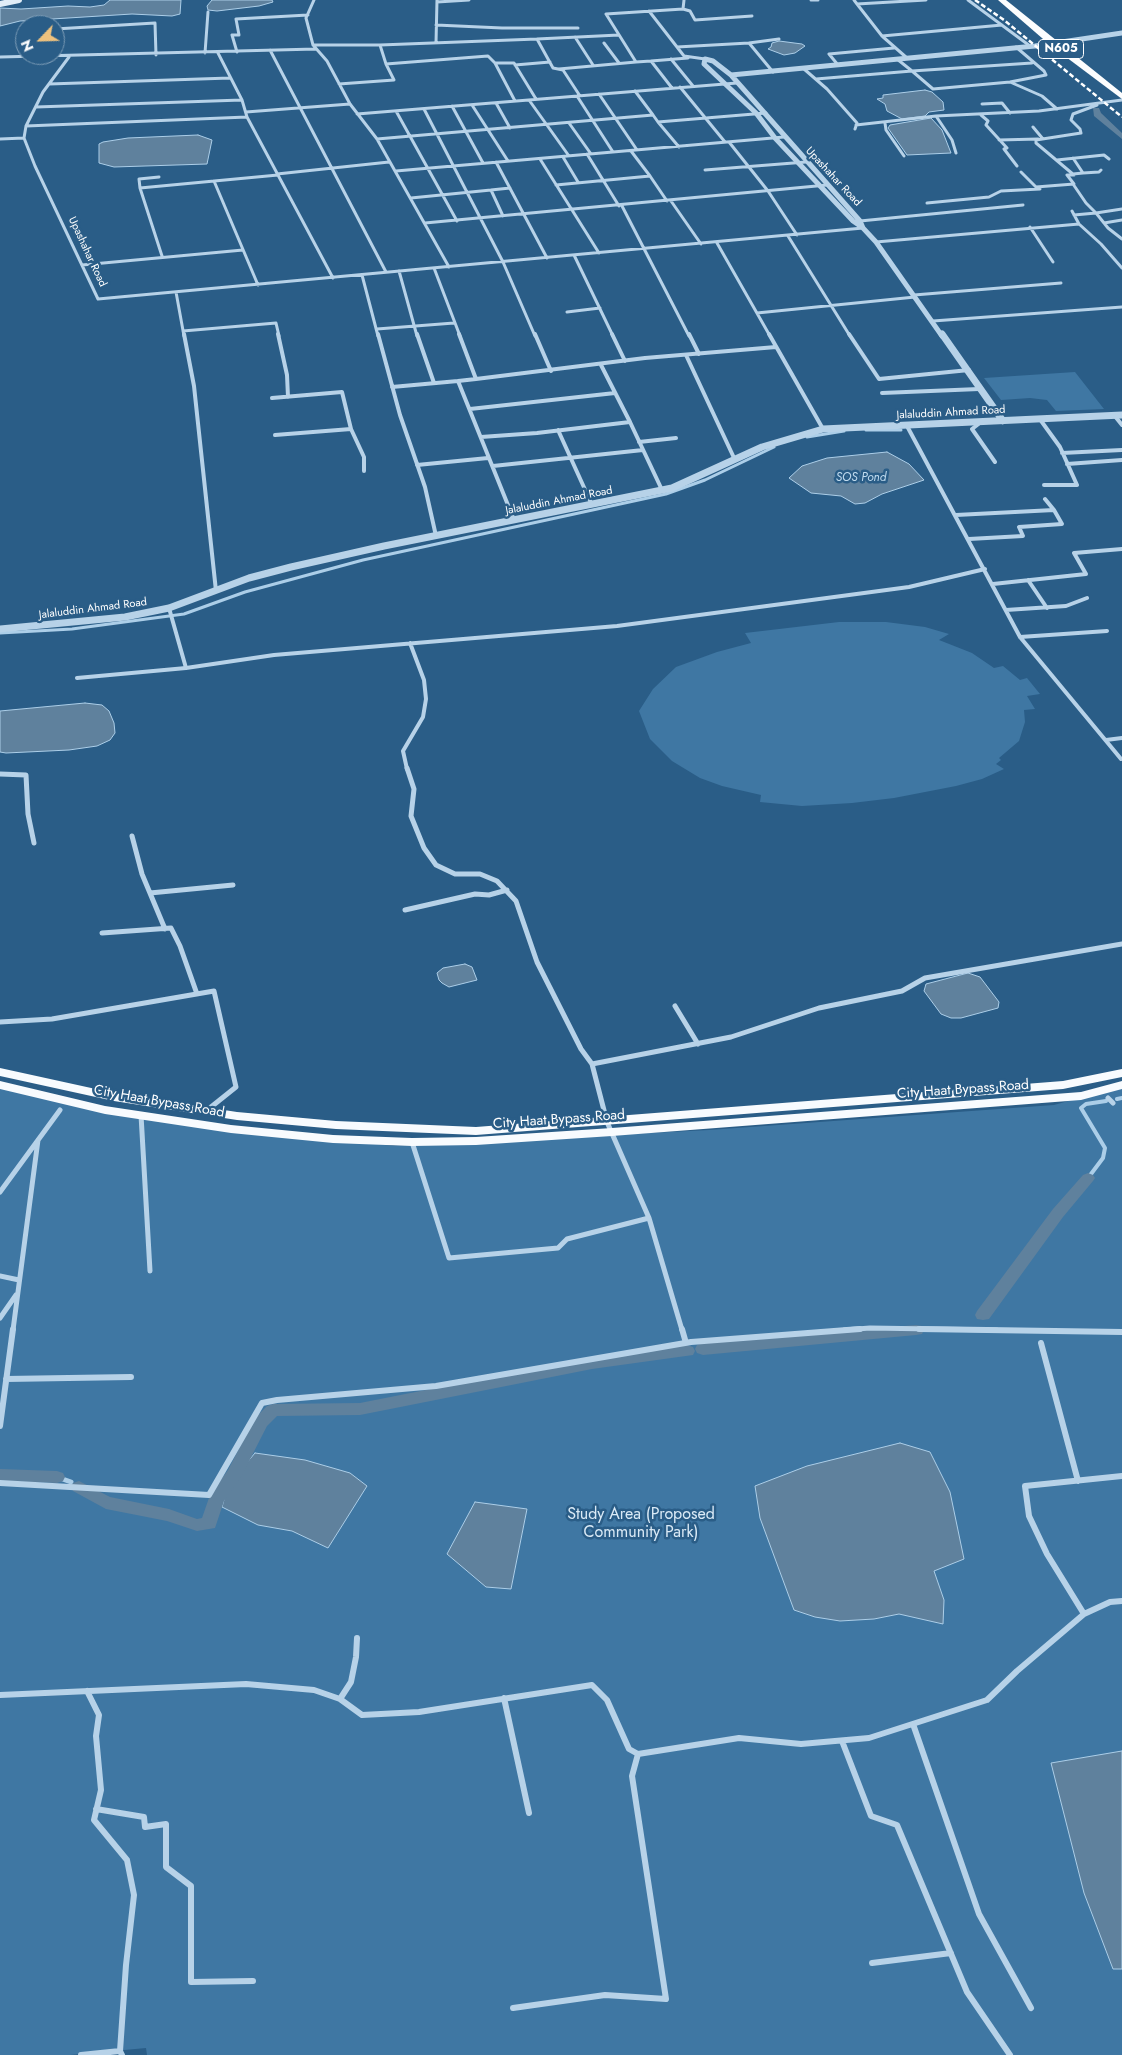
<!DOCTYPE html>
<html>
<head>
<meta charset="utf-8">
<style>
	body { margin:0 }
	#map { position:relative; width:1122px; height:2055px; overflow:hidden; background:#2a5d87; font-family:Jost,sans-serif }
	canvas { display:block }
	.north { position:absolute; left:15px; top:15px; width:50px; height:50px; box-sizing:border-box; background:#2a5d87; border:1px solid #7f9eb7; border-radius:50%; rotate:246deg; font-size:14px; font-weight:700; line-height:20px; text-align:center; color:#fff }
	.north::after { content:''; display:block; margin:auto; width:18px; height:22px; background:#eec27e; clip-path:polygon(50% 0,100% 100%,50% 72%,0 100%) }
</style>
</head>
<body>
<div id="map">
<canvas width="1122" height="2055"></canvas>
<div class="north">N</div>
</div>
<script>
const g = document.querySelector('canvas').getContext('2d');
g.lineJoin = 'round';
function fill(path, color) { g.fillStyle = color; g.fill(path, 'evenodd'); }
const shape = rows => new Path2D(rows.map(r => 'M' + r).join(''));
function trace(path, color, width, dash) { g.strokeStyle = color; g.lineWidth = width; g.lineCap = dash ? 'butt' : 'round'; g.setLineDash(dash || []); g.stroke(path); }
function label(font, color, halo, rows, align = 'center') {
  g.font = font + ' Jost,sans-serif'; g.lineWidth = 5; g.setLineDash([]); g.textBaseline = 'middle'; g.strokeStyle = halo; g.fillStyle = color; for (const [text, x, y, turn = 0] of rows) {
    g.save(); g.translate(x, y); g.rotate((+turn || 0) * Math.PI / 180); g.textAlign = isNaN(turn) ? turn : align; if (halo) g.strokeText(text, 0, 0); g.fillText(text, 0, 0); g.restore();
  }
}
const green = shape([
	[1075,372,1104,409,1056,411,1047,400,1030,398,1001,400,984,378],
	[839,622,886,622,925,627,949,634,939,640,972,653,994,668,1003,666,1020,680,1027,678,1040,694,1027,696,1035,709,1024,710,1025,722,1019,741,999,758,1001,760,996,764,1004,769,982,779,956,786,894,798,852,803,802,806,760,802,761,795,722,786,700,778,672,761,650,739,639,711,653,689,676,667,717,652,751,643,745,633],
	[0,1086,113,1111,393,1146,709,1130,1054,1105,1122,1086,1122,2055,147,2055,146,2048,70,2055,0,2055]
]);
const water = shape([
	[110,0,181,0,180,14,172,16,132,14,20,21,0,26,0,8,21,9,68,6,90,7,104,5,110,0],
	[212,0,272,0,273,2,259,6,217,11,208,10,207,6,212,0],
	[779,41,802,44,805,46,795,53,784,55,768,49,771,47,772,43,779,41],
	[925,90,932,92,943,102,944,110,929,112,925,116,902,119,887,111,885,104,877,99,883,98,883,95,925,90],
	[931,118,942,130,951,153,907,155,888,128,890,125,931,118],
	[198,135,212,140,207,164,114,167,99,163,99,144,103,142,128,138,198,135],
	[887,452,909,464,924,480,882,494,865,503,855,504,841,496,811,493,789,478,802,466,827,458,887,452],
	[85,703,102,705,109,711,114,723,115,733,110,740,97,746,69,750,6,753,0,752,0,711,85,703],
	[465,964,472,967,477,980,449,987,442,983,439,980,437,973,443,968,465,964],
	[968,973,980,977,999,1002,998,1008,961,1018,951,1018,941,1014,924,991,926,984,968,973],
	[900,1443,930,1452,950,1492,964,1559,934,1571,944,1600,943,1624,899,1614,874,1619,840,1621,815,1617,794,1610,760,1518,755,1486,807,1466,900,1443],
	[255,1453,305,1460,350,1473,367,1486,328,1548,292,1531,258,1525,222,1507,228,1485,255,1453],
	[475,1502,527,1509,511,1589,486,1587,447,1554,475,1502],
	[1122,1751,1122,1969,1113,1969,1084,1893,1051,1763,1122,1751]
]);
const streamFar2 = shape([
	[866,430,901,430],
	[807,437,844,431],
	[0,633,72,629,184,614,245,592,363,560,666,494,705,480,774,447]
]);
const streamFar1 = shape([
	[1117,1099,1122,1098],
	[1088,1178,1103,1158,1105,1148,1081,1108,1086,1104,1106,1101]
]);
const stream = shape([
	[57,1477,71,1482]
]);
const canal = shape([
	[1093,108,1099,108,1101,113,1122,133,1122,139,1094,116,1093,108],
	[1088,1173,1093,1175,1095,1178,1093,1181,1063,1217,989,1319,983,1320,977,1319,975,1315,977,1311,1053,1209,1083,1175,1088,1173],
	[916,1325,922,1326,924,1330,922,1334,916,1335,703,1355,697,1353,695,1349,697,1345,703,1343,916,1325],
	[687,1345,693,1347,695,1351,693,1355,592,1369,360,1415,277,1416,267,1426,241,1477,224,1501,215,1528,197,1531,167,1521,106,1509,73,1491,71,1487,73,1483,79,1481,110,1497,169,1509,197,1519,202,1518,210,1495,228,1470,255,1418,267,1406,273,1404,360,1403,592,1357,687,1345],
	[0,1469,57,1471,63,1473,65,1477,63,1481,57,1483,0,1481,0,1469]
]);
const minorFar3 = shape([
	[314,0,306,18,313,45,327,61,350,104,377,139,449,267],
	[811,0,818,0],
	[854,0,857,4,926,0],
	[968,0,1030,46],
	[437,2,469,0],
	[857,4,882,36,907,58],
	[683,9,690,11,695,20,752,16],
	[649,11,684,56,705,59],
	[436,25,502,28,578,28],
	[55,29,155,23,156,55],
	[882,36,1002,25],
	[575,37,593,65],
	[537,39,619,35],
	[436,43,437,0],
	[604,43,619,63],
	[749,43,779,39],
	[313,45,380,45,537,39,553,68,563,70,580,96],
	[380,45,386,64],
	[677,47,749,43,773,72],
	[270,50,386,272],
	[237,52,232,35,239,35,236,19,308,15],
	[205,53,208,12],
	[218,53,242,100,247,117,333,278],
	[0,57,316,49],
	[69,57,43,92,26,126,24,138,35,166,98,299,863,228],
	[671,59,693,86],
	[897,59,912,71,1032,63],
	[651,61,688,58],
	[495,63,515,101],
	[515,65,550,62],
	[838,65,829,54,894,48],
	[559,69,636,62],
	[804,69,827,89,857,123,855,129],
	[816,79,912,71,933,89,1010,82,1046,75,1044,71,1016,47],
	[1010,82,1042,96,1057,109],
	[49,84,230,78],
	[339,84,394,80,386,64,488,56,495,63,514,63,536,99],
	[680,87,725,142],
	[672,88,651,61,636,62,606,14,683,9,684,0],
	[635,91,653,115],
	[599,94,637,150],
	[577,96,613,152],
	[529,100,569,156],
	[496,103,510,128],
	[982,104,1002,103,1010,113],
	[472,105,508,161],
	[452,106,483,163],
	[36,107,242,100],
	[424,109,503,262,535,336],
	[396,111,457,221],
	[246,112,350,104],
	[357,114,737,83],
	[981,115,988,121,986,125,1007,148,1004,149,1017,166],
	[936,116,952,140,956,153],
	[658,122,679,147],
	[569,123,591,154],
	[885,123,886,130,904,156],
	[856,125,936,116,1039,111,1122,100],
	[26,126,247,117],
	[1033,127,1043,139],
	[0,139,24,138],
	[377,139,653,115,658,122,766,113],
	[999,140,1038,139],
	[729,142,768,191,797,235],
	[631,151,650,176],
	[587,154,619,206],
	[563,157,578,182],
	[1073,158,1083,173,1073,174],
	[540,159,599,253],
	[1057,160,1104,155,1109,159],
	[496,162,547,258],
	[705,170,806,162],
	[396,171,784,137],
	[1021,172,1036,187,1074,184,1067,175,1074,175,1036,143,1036,140,1081,133,1080,129,1071,120,1073,114,1097,105],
	[1083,173,1099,172,1101,170],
	[277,174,389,162],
	[214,181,258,285],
	[1073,184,1086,203,1096,213,1074,215],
	[556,185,650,176,667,201],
	[140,188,139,179,159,177],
	[411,198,491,190],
	[671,201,701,244],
	[927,203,989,197,1001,191,1040,189],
	[622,206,689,336],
	[1122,209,1096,213,1108,228,1122,239],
	[1072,211,1079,224,1101,244,1122,268],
	[503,216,491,190,510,188],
	[860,221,1023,205],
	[425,223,827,185],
	[1104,223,1122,220],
	[1030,227,1053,262],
	[788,236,850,336],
	[876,242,1079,224],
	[717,243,770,336],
	[574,255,613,336],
	[162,256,140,188,278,175],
	[82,265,243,250],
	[434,268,460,336],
	[399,271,417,336],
	[362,275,378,336],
	[176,292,184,336],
	[914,295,1061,283],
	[567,312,600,308],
	[757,313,915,297],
	[933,321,1122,307],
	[377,329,454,323],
	[183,331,276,323,279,336]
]);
const minorFar2 = shape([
	[184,334,194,386,216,591],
	[278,334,287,375,288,397],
	[378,334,400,415,425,487,436,536],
	[417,334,434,383],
	[459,334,476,379,458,381,514,520],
	[535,334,551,371],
	[612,334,625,361],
	[689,334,699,354],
	[769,334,823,429],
	[849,334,879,379,969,370],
	[686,355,735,460],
	[601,365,630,422],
	[476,379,645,358,776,347],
	[392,387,458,381],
	[882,393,979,389],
	[272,398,342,392,351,429,275,435],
	[470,409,615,393],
	[1114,415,1122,425],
	[1039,418,1060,447,1077,485,1044,485],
	[981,422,972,429,995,462],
	[907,426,1020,637,1121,759],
	[351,429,364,457,364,471],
	[558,430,592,505],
	[481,437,537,433,630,422,662,490],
	[639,442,676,438],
	[1062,453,1122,450],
	[1067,464,1122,460],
	[417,465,488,458],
	[493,466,643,450],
	[956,515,1054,510,1045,499],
	[969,539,1023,536,1019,527,1062,524,1054,510],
	[1028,580,1047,608],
	[993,584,1086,574,1074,553,1122,549],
	[169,608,186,668],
	[1006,610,1066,606,1087,598],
	[1020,637,1107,631],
	[77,678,186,668,274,655,617,626,909,587,985,569],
	[1106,740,1122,738],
	[407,769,403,751,423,717,426,699,424,680,410,643]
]);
const minorFar1 = shape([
	[407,768,414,789,411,816,424,848,436,865,455,874,480,874,497,881,516,901,537,962,581,1049,592,1064,607,1122,649,1218,682,1330],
	[0,774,26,775,28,814,34,843],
	[132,836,142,874,165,929],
	[150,893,233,885],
	[405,910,475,894,489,895,507,890],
	[102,933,171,928,180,946,197,994],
	[675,1006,698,1044],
	[0,1022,52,1019,214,991,236,1087,206,1111],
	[592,1064,731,1037,819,1008,902,991,925,978,1122,944],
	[1108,1098,1113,1103],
	[141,1115,150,1271],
	[412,1142,449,1258,558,1248,567,1239,649,1218],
	[0,1192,60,1110],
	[0,1276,19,1280],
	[0,1318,16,1295],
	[13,1330,38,1140],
	[844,1330,870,1328,997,1330]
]);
const minor = shape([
	[682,1329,686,1343],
	[919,1329,1122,1332],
	[1041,1343,1078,1481],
	[6,1379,131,1377],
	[0,1426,13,1329],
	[0,1483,209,1495,262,1403,277,1400,436,1386,691,1342,860,1329],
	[1084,1614,1047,1554,1029,1516,1025,1486,1122,1476],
	[87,1691,99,1715,96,1736,101,1790,94,1820,127,1860,134,1895,126,1965,120,2051,122,2055],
	[0,1695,246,1684,314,1690,340,1699,362,1715,419,1712,592,1685,607,1700,629,1749,638,1754,739,1738,801,1744,869,1738,987,1700,1017,1671,1084,1614,1110,1602,1122,1601],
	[504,1698,529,1813],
	[340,1699,351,1682,356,1657,357,1638],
	[913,1724,979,1914,1031,2008],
	[842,1741,871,1816,897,1825,967,1992,1010,2055],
	[96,1809,144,1817,145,1827,166,1824,166,1867,191,1886,191,1982,253,1981],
	[872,1963,951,1953],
	[513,2008,605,1995,666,1999,632,1776,638,1754],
	[81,2055,120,2051]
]);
const tertiaryFar1 = shape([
	[705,59,713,61,731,75,860,221,863,228,853,221,775,138,756,113,704,64,705,59],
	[731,75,1035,46,1122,33],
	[863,228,876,242,942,336]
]);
const tertiary = shape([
	[942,334,1003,421],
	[0,629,125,617,169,608,249,578,291,567,384,546,672,488,762,447,823,429,1122,415]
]);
const secondary = shape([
	[0,4,19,0]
]);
const primary = shape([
	[0,1068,114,1093,237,1112,336,1121,476,1127,1063,1081,1122,1069,1122,1077,1063,1089,476,1135,336,1129,237,1120,114,1101,0,1076,0,1068],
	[0,1081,105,1106,231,1125,333,1135,412,1138,476,1137,612,1128,1081,1092,1122,1081,1122,1089,1081,1100,612,1136,476,1145,412,1146,333,1143,231,1133,105,1114,0,1089,0,1081]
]);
const trunk = shape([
	[998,0,1006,0,1122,93,1122,99,1050,45,998,0]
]);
const rail = shape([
	[975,0,1004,20,1122,117]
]);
const farStreetnames = [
	["Upashahar Road",833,177,47],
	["Upashahar Road",87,252,65],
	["Jalaluddin Ahmad Road",951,413,-3],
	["Jalaluddin Ahmad Road",559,501,-11],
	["Jalaluddin Ahmad Road",93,609,-7]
];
const shields = [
	[1061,49,45]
];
const shieldNames = [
	["N605",1061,49]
];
const farWaternames = [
	["SOS Pond",861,478]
];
const streetNames = [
	["City Haat Bypass Road",963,1090,-4],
	["City Haat Bypass Road",159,1102,10],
	["City Haat Bypass Road",559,1120,-4]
];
const nearParknames = [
	["Study Area (Proposed",641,1515],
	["Community Park)",641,1533]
];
fill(green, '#3f77a3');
fill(water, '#5f819d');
trace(water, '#accee8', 1);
trace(streamFar2, '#accee8', 3);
trace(streamFar1, '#accee8', 4);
trace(stream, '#accee8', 5);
fill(canal, '#5f819d');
trace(minorFar3, '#b7d2e8', 3);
trace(minorFar2, '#b7d2e8', 4);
trace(minorFar1, '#b7d2e8', 5);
trace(minor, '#b7d2e8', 6);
trace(tertiaryFar1, '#b7d2e8', 5);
trace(tertiary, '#b7d2e8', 7);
trace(secondary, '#e0edf7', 6);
fill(primary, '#f8fbfe');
fill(trunk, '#fcfdfe');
trace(rail, '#fff', 2.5, [5, 2.5]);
label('11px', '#fff', '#2a5d87', farStreetnames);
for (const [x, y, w] of shields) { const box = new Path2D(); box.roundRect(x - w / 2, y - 9.5, w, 19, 4); g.fillStyle = '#2a5d87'; g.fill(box); trace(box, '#fff', 1); }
label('bold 12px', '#fff', null, shieldNames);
label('italic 12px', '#c2dcef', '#2a5d87', farWaternames);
label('14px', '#fff', '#2a5d87', streetNames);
label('16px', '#daeaf6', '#2a5d87', nearParknames);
</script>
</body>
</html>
